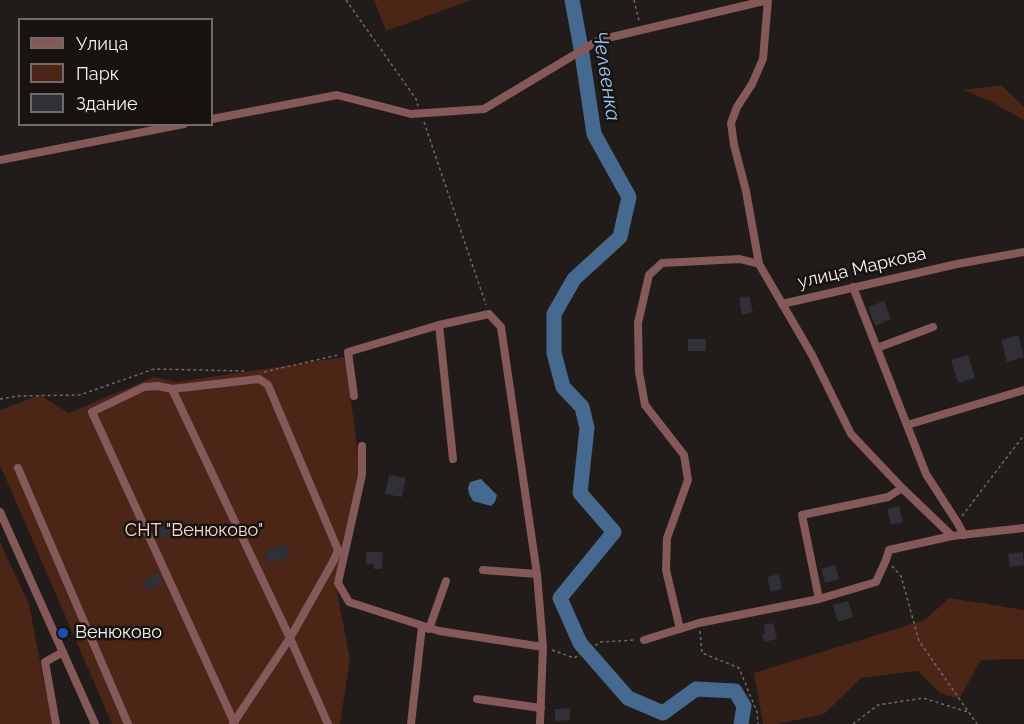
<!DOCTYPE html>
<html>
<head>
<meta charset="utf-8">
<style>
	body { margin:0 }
	#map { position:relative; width:1024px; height:724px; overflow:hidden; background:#211b19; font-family:Raleway,sans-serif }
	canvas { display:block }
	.legend { position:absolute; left:18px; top:18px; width:195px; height:108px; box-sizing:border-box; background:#181210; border:2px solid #706b69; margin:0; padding:8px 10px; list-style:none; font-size:18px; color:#f5f1ef }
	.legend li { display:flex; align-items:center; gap:12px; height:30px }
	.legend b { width:30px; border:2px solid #706b69 }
</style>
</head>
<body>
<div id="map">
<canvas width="1024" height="724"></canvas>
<ul class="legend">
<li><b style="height:8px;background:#85585a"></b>Улица</li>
<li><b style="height:16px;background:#4b2617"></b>Парк</li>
<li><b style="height:16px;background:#303036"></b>Здание</li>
</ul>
</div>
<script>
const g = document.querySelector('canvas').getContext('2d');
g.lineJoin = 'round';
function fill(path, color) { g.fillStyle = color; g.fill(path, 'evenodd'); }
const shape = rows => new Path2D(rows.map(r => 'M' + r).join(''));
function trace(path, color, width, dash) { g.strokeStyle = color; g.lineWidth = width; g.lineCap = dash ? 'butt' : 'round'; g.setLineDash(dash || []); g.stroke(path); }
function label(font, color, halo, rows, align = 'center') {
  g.font = font + ' Raleway,sans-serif'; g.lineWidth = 5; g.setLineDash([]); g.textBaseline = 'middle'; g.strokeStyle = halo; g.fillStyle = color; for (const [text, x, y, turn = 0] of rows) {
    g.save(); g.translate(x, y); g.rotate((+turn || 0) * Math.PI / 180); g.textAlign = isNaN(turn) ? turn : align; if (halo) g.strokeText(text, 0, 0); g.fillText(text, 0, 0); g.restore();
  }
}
const green = shape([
	[374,0,471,0,386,31],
	[1001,85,1024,107,1024,120,992,102,964,90],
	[345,357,360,468,336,587,350,659,340,724,112,724,0,465,0,410,40,395,69,413,154,377,177,382],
	[0,542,29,604,52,724,0,724],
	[949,598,1024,610,1024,659,981,660,959,699,940,693,918,671,861,678,824,714,778,724,763,724,754,673,925,620]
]);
const water = shape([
	[481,479,497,495,495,502,491,506,473,501,469,494,468,488,470,482]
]);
const river = shape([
	[572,0,582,54,594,134,629,197,620,237,574,279,554,314,554,353,563,387,582,407,587,428,580,493,614,532,560,598,580,643,628,698,663,713,696,689,735,691,744,706,741,724]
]);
const building = shape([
	[749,296,753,312,742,315,739,298],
	[884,301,891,319,875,326,868,307],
	[1018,335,1024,357,1007,362,1001,340],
	[688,339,706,339,706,351,688,351],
	[968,355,975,378,958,383,951,360],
	[389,475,406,478,402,497,385,494],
	[899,506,903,522,891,525,887,509],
	[169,521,175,532,162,539,156,528],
	[285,543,290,556,270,564,265,551],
	[366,552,383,552,382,569,374,569,374,564,366,564],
	[1023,552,1024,565,1010,567,1008,554],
	[835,565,839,579,825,583,821,569],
	[158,572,163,582,147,591,142,582],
	[779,574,782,589,771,592,767,577],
	[848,601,853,617,838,622,833,605],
	[773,623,777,639,764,642,762,634,765,633,764,625],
	[570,708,570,720,555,721,555,709]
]);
const path = shape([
	[346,0,416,99,418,106],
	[634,0,639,21],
	[424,122,486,305],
	[264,372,338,355],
	[0,399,17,396,80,395,154,369,244,371],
	[962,516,1024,435],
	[892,566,901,576,919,641,977,724],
	[700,631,702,653,739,668,757,712,758,724],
	[552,650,574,658,601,642,635,640],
	[853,724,878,705,923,698,968,712]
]);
const minor = shape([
	[212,119,337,95,411,114,484,109,599,40,768,0,763,59,752,84,737,107,731,123,734,145,746,191,759,264,812,355,851,434,902,488,952,536],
	[0,160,184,124],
	[853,287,926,474,957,522,964,535],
	[782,304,957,264,1024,252],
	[439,325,453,459],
	[877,348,933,327],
	[172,389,290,638,328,724],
	[354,396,348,352,439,325,489,314,501,327,537,574,543,647,540,724],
	[907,425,1024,390],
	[362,446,362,475,338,583,349,602,439,631,543,647],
	[18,468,128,724],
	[0,512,95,724],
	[483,570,537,574],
	[819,599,802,515,888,497,902,488],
	[429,629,446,581],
	[680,629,666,570,667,538,688,480,684,455,645,405,639,372,638,323,649,275,662,263,740,259,759,264],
	[644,640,699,623,819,599,876,582,886,560,889,550,952,536,1024,528],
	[477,699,541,708],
	[56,724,45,662,63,652],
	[233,724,234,722,290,638,334,560,338,550,268,385,259,379,172,389,158,386,144,387,92,412,234,722,235,724],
	[411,724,422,626]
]);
const markers = [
	[63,633,6,"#1a4fb4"]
];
const streetNames = [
	["улица Маркова",862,268,-13]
];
const parkNames = [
	["СНТ \"Венюково\"",194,531]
];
const poiNames = [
	["Венюково",75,633]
];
const waterNames = [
	["Челвенка",606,76,81]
];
fill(green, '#4b2617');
fill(water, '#466990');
trace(river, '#466990', 15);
fill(building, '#303036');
trace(path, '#6f6967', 1.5, [3, 3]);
trace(minor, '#85585a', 8);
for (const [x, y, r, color] of markers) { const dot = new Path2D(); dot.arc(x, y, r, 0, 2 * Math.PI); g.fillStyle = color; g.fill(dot); trace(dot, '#181210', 2); }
label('18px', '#f5f1ef', '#181210', streetNames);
label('18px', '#fbd9cc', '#181210', parkNames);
label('18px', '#f5f1ef', '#181210', poiNames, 'left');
label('italic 20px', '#99c5f5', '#181210', waterNames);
</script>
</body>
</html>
